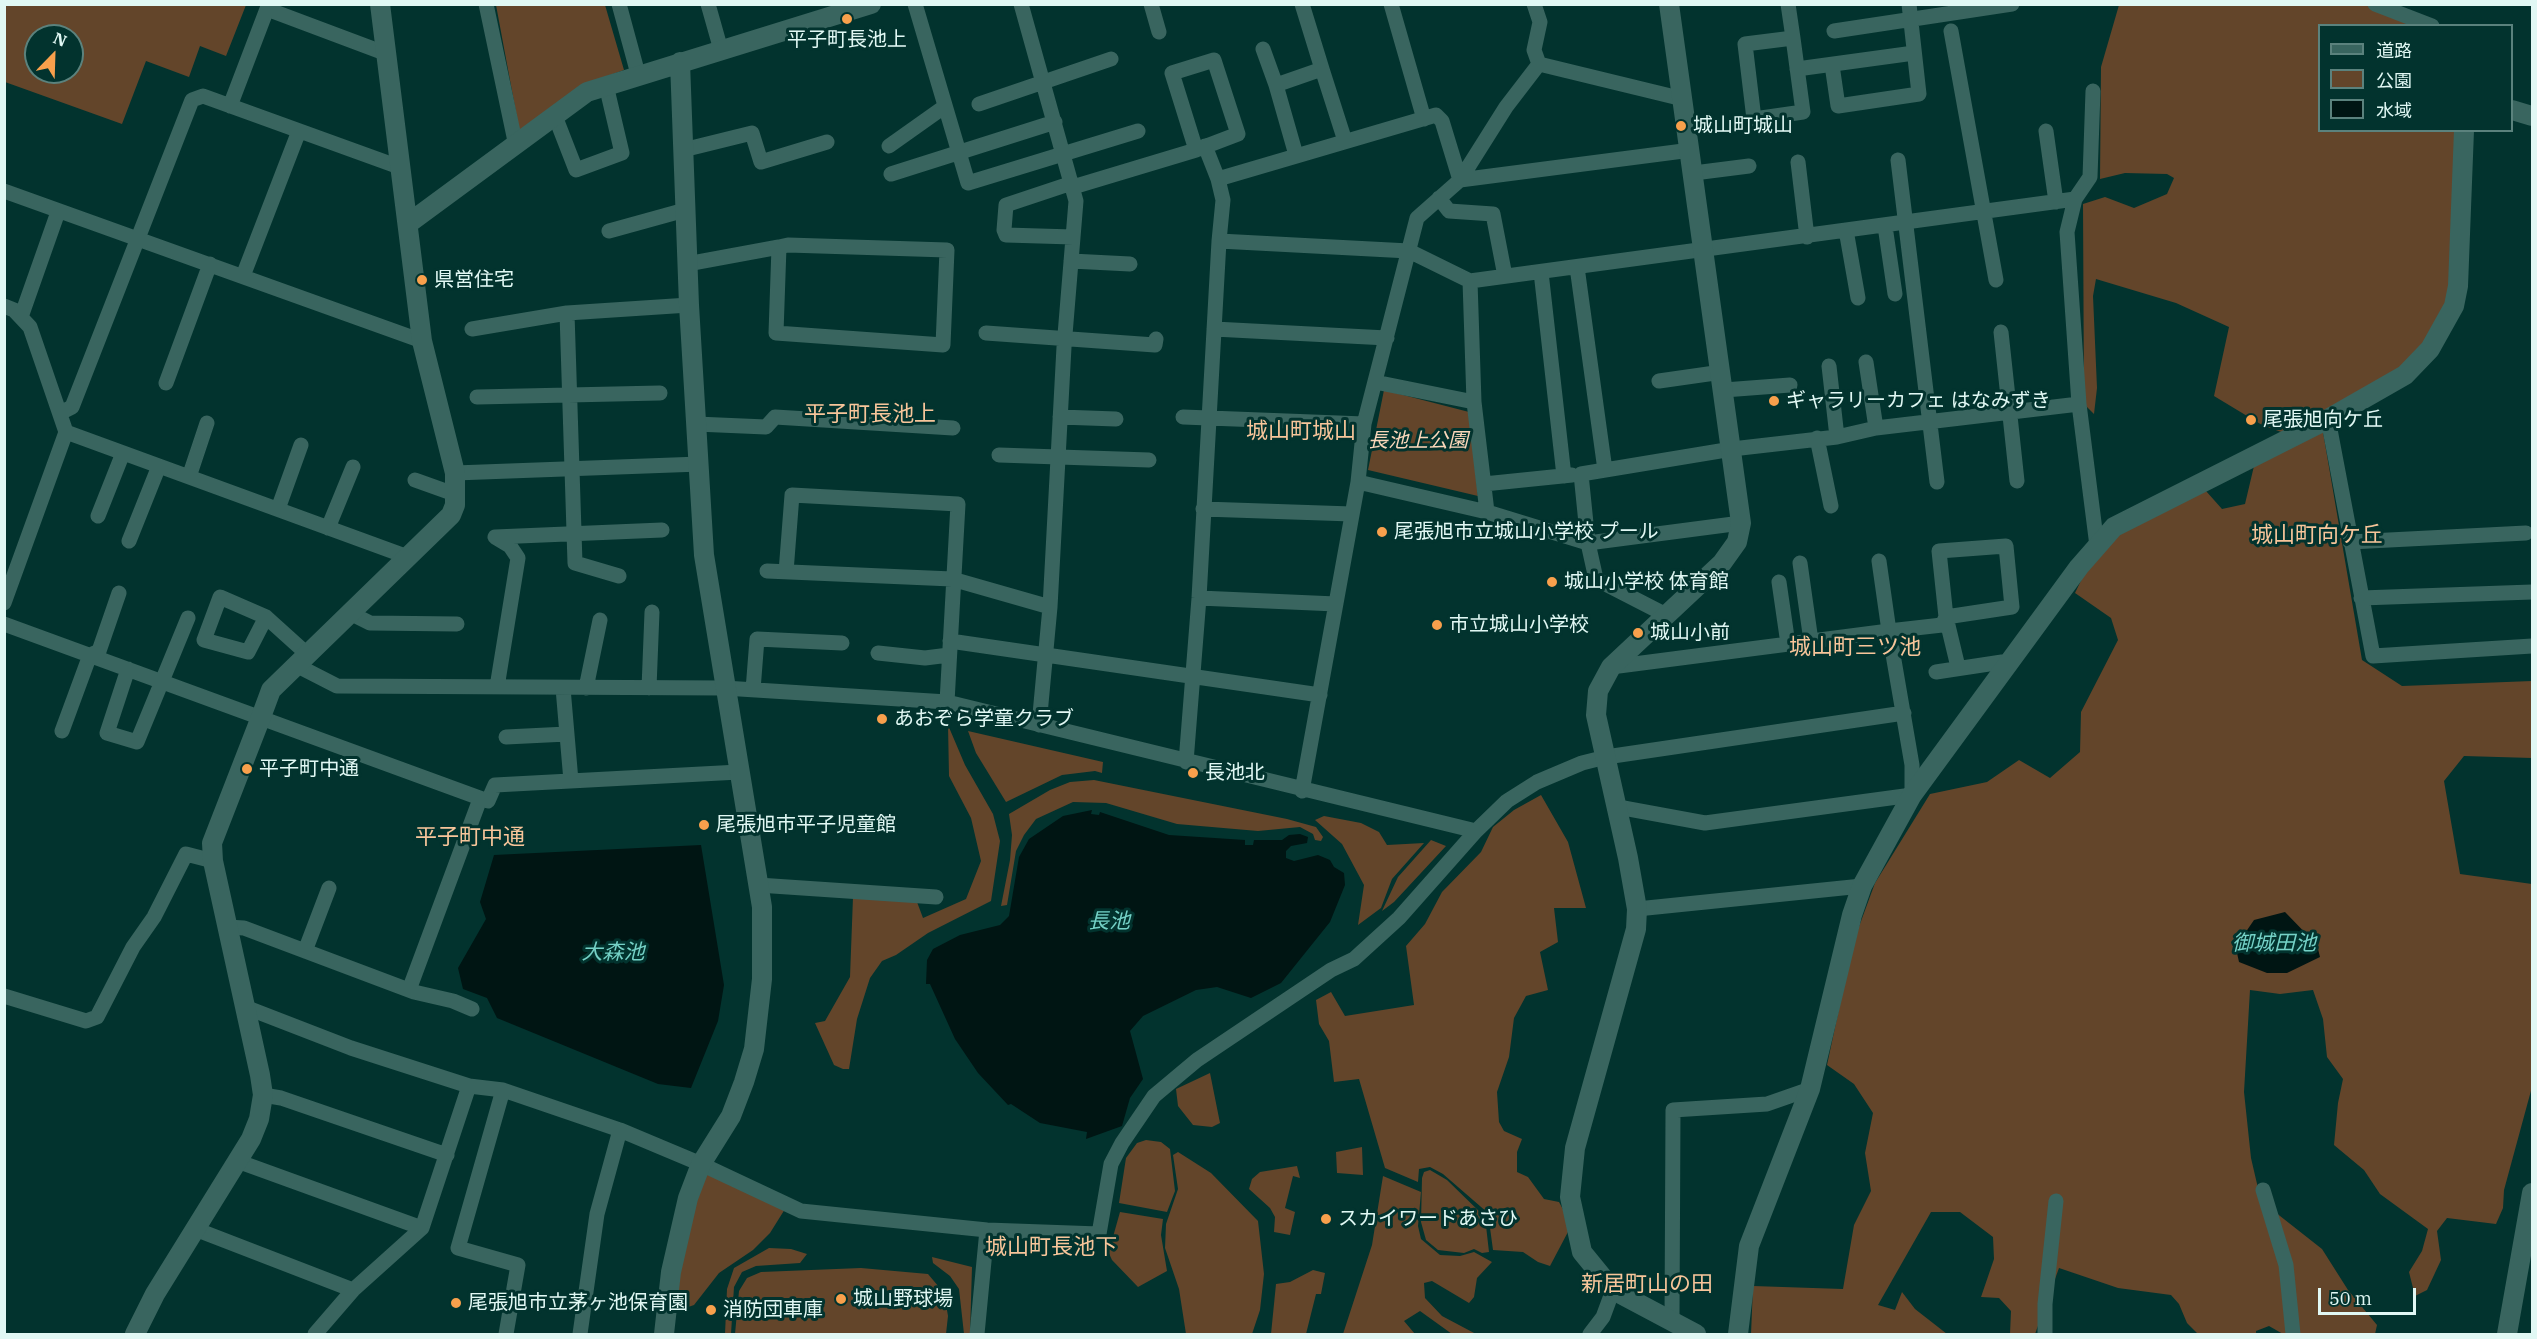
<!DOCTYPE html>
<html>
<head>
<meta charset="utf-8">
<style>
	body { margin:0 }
	#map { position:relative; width:2537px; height:1339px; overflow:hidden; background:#02332e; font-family:"IBM Plex Serif","Noto Sans JP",serif }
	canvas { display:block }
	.frame { position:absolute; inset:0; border:6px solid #e1f8f4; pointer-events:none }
	.legend { position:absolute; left:2318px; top:24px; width:195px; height:108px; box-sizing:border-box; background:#02332e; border:2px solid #5b827d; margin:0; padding:8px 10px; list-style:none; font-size:18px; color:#e1f8f4 }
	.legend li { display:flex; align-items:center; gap:12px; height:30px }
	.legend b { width:30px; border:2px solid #5b827d }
	.north { position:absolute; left:24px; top:24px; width:60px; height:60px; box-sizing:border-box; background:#02332e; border:2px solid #5b827d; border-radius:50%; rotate:23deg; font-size:16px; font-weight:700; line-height:24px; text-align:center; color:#e1f8f4 }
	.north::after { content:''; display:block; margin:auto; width:21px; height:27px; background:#f8a04c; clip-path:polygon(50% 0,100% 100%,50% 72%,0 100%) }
	.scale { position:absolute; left:2318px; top:1288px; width:98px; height:27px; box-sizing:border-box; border:3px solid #e1f8f4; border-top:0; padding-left:8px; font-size:18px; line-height:21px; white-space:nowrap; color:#e1f8f4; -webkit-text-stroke:4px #02332e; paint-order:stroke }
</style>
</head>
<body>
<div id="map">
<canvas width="2537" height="1339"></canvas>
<div class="frame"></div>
<ul class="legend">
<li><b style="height:8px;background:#39655f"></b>道路</li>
<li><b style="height:16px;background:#63452a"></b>公園</li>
<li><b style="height:16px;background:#001513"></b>水域</li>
</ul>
<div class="north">N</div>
<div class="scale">50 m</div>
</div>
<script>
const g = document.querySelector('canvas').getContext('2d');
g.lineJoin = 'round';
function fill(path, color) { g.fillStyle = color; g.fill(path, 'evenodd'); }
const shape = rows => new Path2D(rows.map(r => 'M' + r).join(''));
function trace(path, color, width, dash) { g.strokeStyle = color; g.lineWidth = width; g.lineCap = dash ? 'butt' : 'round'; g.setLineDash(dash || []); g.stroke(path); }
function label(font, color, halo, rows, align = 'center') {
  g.font = font + ' "IBM Plex Serif","Noto Sans JP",serif'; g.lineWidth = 6; g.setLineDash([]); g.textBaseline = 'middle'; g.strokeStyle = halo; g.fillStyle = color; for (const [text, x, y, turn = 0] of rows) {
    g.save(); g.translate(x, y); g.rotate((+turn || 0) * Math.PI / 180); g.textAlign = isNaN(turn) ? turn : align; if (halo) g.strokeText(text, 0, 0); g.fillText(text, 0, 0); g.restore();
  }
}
const green = shape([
	[5,4,246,4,246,5,226,56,200,46,189,77,146,61,122,124,5,82],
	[36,36,72,36,72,72,36,72],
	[496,5,605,5,624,70,583,85,520,134],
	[2119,5,2368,5,2426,25,2320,26,2320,130,2461,131,2457,286,2427,345,2401,369,2284,433,2262,425,2214,396,2229,327,2176,303,2096,279,2093,296,2097,388,2094,414,2084,404,2083,204,2105,197,2134,208,2167,194,2174,178,2167,174,2125,173,2100,179,2101,67],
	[1384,390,1469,412,1478,496,1368,470],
	[2323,432,2362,660,2402,686,2532,681,2532,758,2464,756,2444,781,2460,874,2532,884,2532,1087,2504,1190,2503,1208,2496,1224,2447,1218,2437,1231,2441,1260,2427,1290,2415,1296,2409,1272,2422,1251,2428,1229,2380,1194,2364,1170,2334,1145,2338,1103,2343,1079,2327,1057,2323,1019,2313,990,2280,994,2250,990,2244,1092,2251,1158,2261,1201,2322,1249,2348,1290,2377,1325,2375,1334,2283,1334,2269,1326,2256,1331,2256,1334,2198,1334,2187,1323,2179,1304,2171,1295,2118,1288,2059,1268,2035,1334,2010,1334,2011,1311,1999,1298,1981,1297,1994,1259,1993,1237,1960,1212,1931,1212,1878,1305,1895,1310,1902,1292,1915,1309,1947,1334,1751,1334,1753,1286,1843,1289,1854,1225,1871,1191,1865,1153,1873,1113,1854,1084,1827,1065,1853,943,1875,883,1930,794,1987,782,2019,760,2050,778,2080,752,2081,712,2118,640,2111,618,2075,593,2092,558,2119,532,2206,491,2222,509,2245,504,2254,466],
	[948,725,965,765,993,814,1000,841,991,901,928,933,896,955,882,961,870,978,857,1019,849,1069,843,1069,834,1065,815,1023,825,1021,850,977,853,897,917,902,923,918,966,899,981,861,971,818,949,776],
	[968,731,1103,762,1102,773,1095,771,1062,775,1006,802,976,753],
	[1094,780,1287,819,1316,827,1323,837,1321,841,1315,840,1313,834,1300,827,1258,831,1177,824,1106,803,1073,802,1036,819,1024,835,1016,851,1007,905,1001,906,1010,860,1012,835,1009,814,1050,790,1070,782],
	[1541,795,1568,842,1586,908,1554,908,1558,942,1540,952,1548,990,1526,996,1514,1018,1509,1057,1497,1092,1499,1122,1504,1131,1522,1139,1517,1152,1517,1172,1528,1177,1544,1199,1559,1202,1567,1217,1569,1230,1550,1266,1538,1262,1523,1252,1493,1250,1488,1213,1443,1174,1430,1167,1419,1169,1418,1182,1385,1168,1359,1079,1334,1082,1329,1041,1319,1024,1316,1000,1331,992,1345,1016,1414,1005,1406,946,1425,924,1442,892,1481,852,1493,827,1514,810],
	[1324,816,1361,823,1379,832,1387,845,1424,843,1392,879,1381,908,1358,925,1364,885,1342,844,1315,820],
	[1431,840,1446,846,1394,902,1382,911,1398,877],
	[1210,1073,1220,1123,1212,1127,1193,1125,1178,1106,1176,1089],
	[1146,1140,1161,1142,1170,1149,1175,1191,1167,1212,1119,1203,1126,1158,1137,1143],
	[1362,1147,1363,1175,1337,1173,1336,1152],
	[1178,1152,1211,1173,1258,1221,1264,1274,1260,1310,1252,1334,1186,1334,1179,1289,1165,1248,1166,1224,1178,1189,1173,1155],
	[1297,1166,1300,1178,1293,1176,1285,1208,1295,1212,1290,1235,1274,1232,1275,1217,1270,1208,1249,1189,1252,1179,1260,1172],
	[1430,1170,1447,1180,1485,1217,1489,1252,1482,1253,1474,1249,1464,1253,1438,1250,1426,1240,1421,1222,1422,1178,1424,1172],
	[705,1173,785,1209,770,1233,753,1250,719,1273,694,1305,674,1312,680,1254],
	[1383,1176,1421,1192,1418,1226,1421,1239,1440,1255,1460,1256,1474,1252,1492,1262,1477,1278,1474,1297,1469,1303,1432,1281,1424,1283,1425,1298,1442,1316,1476,1334,1452,1334,1420,1311,1404,1321,1415,1334,1343,1334,1372,1245],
	[1120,1212,1163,1219,1161,1235,1167,1271,1138,1287,1112,1260,1106,1247,1111,1244],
	[769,1248,791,1249,807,1254,800,1263,756,1266,742,1272,734,1287,731,1334,725,1334,727,1289,734,1268],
	[932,1257,972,1267,970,1334,964,1334,959,1289,950,1276,933,1263],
	[861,1268,928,1274,944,1293,948,1316,946,1334,735,1334,739,1291,747,1278,761,1272],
	[1313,1270,1325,1273,1321,1294,1316,1294,1306,1334,1271,1334,1276,1284,1290,1282]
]);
const water = shape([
	[1092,810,1091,814,1099,815,1100,812,1169,835,1245,840,1245,845,1253,845,1254,840,1282,840,1289,835,1300,834,1308,837,1307,843,1291,846,1286,851,1286,858,1294,861,1318,855,1330,860,1334,867,1344,873,1345,885,1330,922,1281,983,1251,998,1217,987,1196,990,1143,1016,1130,1031,1143,1079,1130,1098,1122,1126,1086,1139,1087,1132,1040,1123,1011,1104,1008,1105,978,1073,955,1039,930,984,926,984,927,960,933,949,960,935,1000,925,1009,916,1019,857,1029,839,1063,816],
	[701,845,724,985,718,1021,691,1088,658,1084,497,1018,487,998,463,989,458,968,486,919,480,902,494,855],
	[2285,912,2317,945,2320,957,2287,973,2267,973,2239,962,2237,953,2241,939,2254,920]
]);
const minor = shape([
	[486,4,516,146],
	[619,4,638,74],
	[708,4,721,50],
	[915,4,968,183,1138,131],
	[1021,4,1076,201,1064,347,1050,607,1039,725],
	[1151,4,1159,32],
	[1302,4,1322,69],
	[1391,4,1424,119],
	[1534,4,1540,22,1534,50,1539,64],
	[1788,4,1793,38,1803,112,1754,119,1745,44,1793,38],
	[2375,4,2432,26],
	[1834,31,2012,4],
	[1951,31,1996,280],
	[1263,49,1276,85],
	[1539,64,1683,99],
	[1832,65,1838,106,1919,94,1909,4],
	[1797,69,1914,53],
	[979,104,1111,59],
	[230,106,267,9,387,54],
	[555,116,576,170,622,153,606,85],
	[2046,131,2056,202],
	[889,146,944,107],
	[1205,146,1218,179],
	[683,150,752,133,761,162,827,142],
	[1296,155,1276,85,1322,69,1345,141],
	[1898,160,1937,482],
	[1798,162,1807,237],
	[1694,173,1749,166],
	[891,174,1055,122],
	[1460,180,1691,150],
	[1072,183,1006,205,1004,230,1006,235,1073,237],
	[1073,187,1196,150,1238,134,1214,60,1172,73,1196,150],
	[4,191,422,341],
	[1439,198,1449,211,1493,214,1505,276],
	[1885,226,1895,294],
	[1846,230,1858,298],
	[609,231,685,210],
	[1219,241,1223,200,1218,179,1436,115,1442,121,1460,180],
	[1071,261,1130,264],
	[687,264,779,247,788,245,947,250,943,345,776,333,779,247],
	[1577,267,1605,470],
	[1541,272,1564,476],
	[243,276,299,131],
	[1470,281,1474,402,1487,512],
	[4,306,14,310,30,327,66,432,408,557],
	[567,313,575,563,619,576],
	[21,317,58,212],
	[472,329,567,313,689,305],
	[1214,329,1387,338],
	[2001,332,2017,481],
	[986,333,1155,345,1156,339],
	[1866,362,1876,428],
	[1829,366,1837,437],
	[1659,381,1722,372],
	[1375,382,1474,402],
	[166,383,210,264],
	[1724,390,1790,385],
	[477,397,660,393],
	[2079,404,2067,232,2075,199,2090,177,2093,91],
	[60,413,72,407,192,100,203,96,402,168],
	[1060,417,1116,419],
	[1183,417,1364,424],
	[2328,419,2373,656,2532,646],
	[696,424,766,427,775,417,953,428],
	[1817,438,1831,506],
	[999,455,1149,460],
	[455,473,700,464],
	[189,477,207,423],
	[415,480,457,495],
	[1358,482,1487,512,1588,543,1741,523],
	[1484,484,1572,475],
	[278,509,301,445],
	[1203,509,1352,514],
	[98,516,123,453],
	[328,528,353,467],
	[129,541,159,466],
	[2350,542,2526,533],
	[1879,561,1889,631,1942,625,1946,617,2012,607,2006,546,1939,551,1946,617,1958,667],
	[1800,563,1811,641],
	[767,571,952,579,1050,607],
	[786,572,792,495,958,504,947,702],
	[1779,582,1788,644],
	[1199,598,1336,604],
	[2361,598,2532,592],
	[4,603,66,432],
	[350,613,370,623,457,624],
	[1668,616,1596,579,1588,543,1581,474,1732,449,1837,437,1876,428,2079,404,2097,546],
	[266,617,248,652,204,640,220,597,266,617,307,654],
	[4,624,488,801,495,785,739,772],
	[950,641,1320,695],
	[878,653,925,658,949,655],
	[296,665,337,686,724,688,947,702,1476,831],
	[1611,667,1889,631,1912,765,1912,795,1705,823,1618,807],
	[128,669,107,733,137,742,188,618],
	[1936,672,2002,662,2007,667],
	[497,687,518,558,510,546,495,537,662,530],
	[563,688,571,781],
	[586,688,600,620],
	[649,688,652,612],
	[753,690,757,639,842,643],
	[62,731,90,655,99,651,119,593],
	[506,737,567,734],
	[1186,762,1199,598,1219,241,1409,251,1470,281,2075,199],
	[1302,791,1358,482,1364,424,1417,218,1460,180,1506,107,1539,64],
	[758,885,936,897],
	[1637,909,1862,886],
	[227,927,244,928,414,992,453,1001,472,1009],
	[305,951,329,888],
	[409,990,480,799],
	[4,996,86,1021,97,1017,133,947,154,917,186,854,213,861],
	[245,1007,351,1048,469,1086,503,1090,620,1130,701,1164,801,1211,987,1230,1099,1234,1111,1164,1122,1143,1154,1096,1197,1060,1331,970,1354,959,1399,918,1476,831,1507,801,1537,782,1582,763,1606,757,1904,713],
	[503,1090,458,1248,518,1265,506,1334],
	[263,1095,281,1098,447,1155],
	[237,1161,422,1228],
	[2263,1190,2286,1265,2293,1334],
	[195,1229,353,1290],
	[1672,1322,1673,1110,1767,1104,1810,1089],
	[315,1334,353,1290,422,1228,469,1086],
	[580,1334,597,1214,620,1130],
	[977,1334,987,1230],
	[1590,1334,1603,1317,1613,1290],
	[2045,1334,2045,1304,2056,1201]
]);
const tertiary = shape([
	[1669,4,1741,523,1737,542,1722,563,1611,667,1598,691,1596,715,1628,858,1637,909,1636,929,1575,1148,1570,1197,1582,1252,1613,1290,1696,1334],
	[2512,110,2532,116],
	[409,223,587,92,871,4],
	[135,1334,155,1294,251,1139,259,1119,263,1095,260,1075,213,861,212,843,261,717,271,690,451,515,455,505,455,473,422,341,380,4],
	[664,1334,671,1272,688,1198,701,1164,731,1116,744,1082,754,1049,762,979,762,907,704,555,689,305,680,62],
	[1738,1334,1749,1246,1810,1089,1852,915,1862,886,1912,795,2079,567,2114,527,2328,419,2405,375,2430,349,2454,306,2458,286,2464,130],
	[2507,1334,2532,1193]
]);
const markers = [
	[847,19,6,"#f8a04c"],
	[1681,126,6,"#f8a04c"],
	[422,280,6,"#f8a04c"],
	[1774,401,6,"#f8a04c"],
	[2251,420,6,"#f8a04c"],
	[1382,532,6,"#f8a04c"],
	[1552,582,6,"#f8a04c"],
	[1437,625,6,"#f8a04c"],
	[1638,633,6,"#f8a04c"],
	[882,719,6,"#f8a04c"],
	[247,769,6,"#f8a04c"],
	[1193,773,6,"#f8a04c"],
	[704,825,6,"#f8a04c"],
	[1326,1219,6,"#f8a04c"],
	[841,1299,6,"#f8a04c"],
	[456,1303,6,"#f8a04c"],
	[711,1310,6,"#f8a04c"]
];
const poiNames = [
	["平子町長池上",847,40,"center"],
	["城山町城山",1693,126],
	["県営住宅",434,280],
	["ギャラリーカフェ はなみずき",1786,401],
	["尾張旭向ケ丘",2263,420],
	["尾張旭市立城山小学校 プール",1394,532],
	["城山小学校 体育館",1564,582],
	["市立城山小学校",1449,625],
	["城山小前",1650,633],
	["あおぞら学童クラブ",894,719],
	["平子町中通",259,769],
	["長池北",1205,773],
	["尾張旭市平子児童館",716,825],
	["スカイワードあさひ",1338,1219],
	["城山野球場",853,1299],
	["尾張旭市立茅ヶ池保育園",468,1303],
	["消防団車庫",723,1310]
];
const parkNames = [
	["長池上公園",1418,441]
];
const waterNames = [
	["長池",1109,922],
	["御城田池",2274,944],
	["大森池",613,953]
];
const quarterNames = [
	["平子町長池上",870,415],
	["城山町城山",1301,432],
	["城山町向ケ丘",2317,536],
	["城山町三ツ池",1855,648],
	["平子町中通",470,838],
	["城山町長池下",1051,1248],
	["新居町山の田",1647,1285]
];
fill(green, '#63452a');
fill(water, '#001513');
trace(minor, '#39655f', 15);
trace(tertiary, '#39655f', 20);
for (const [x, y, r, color] of markers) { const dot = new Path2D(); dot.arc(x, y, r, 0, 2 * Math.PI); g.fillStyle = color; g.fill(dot); trace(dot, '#02332e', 2); }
label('20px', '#e1f8f4', '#02332e', poiNames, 'left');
label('italic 20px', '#fad7ba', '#02332e', parkNames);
label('italic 21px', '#74d1c6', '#02332e', waterNames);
label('22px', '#f7c59a', '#02332e', quarterNames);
</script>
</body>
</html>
